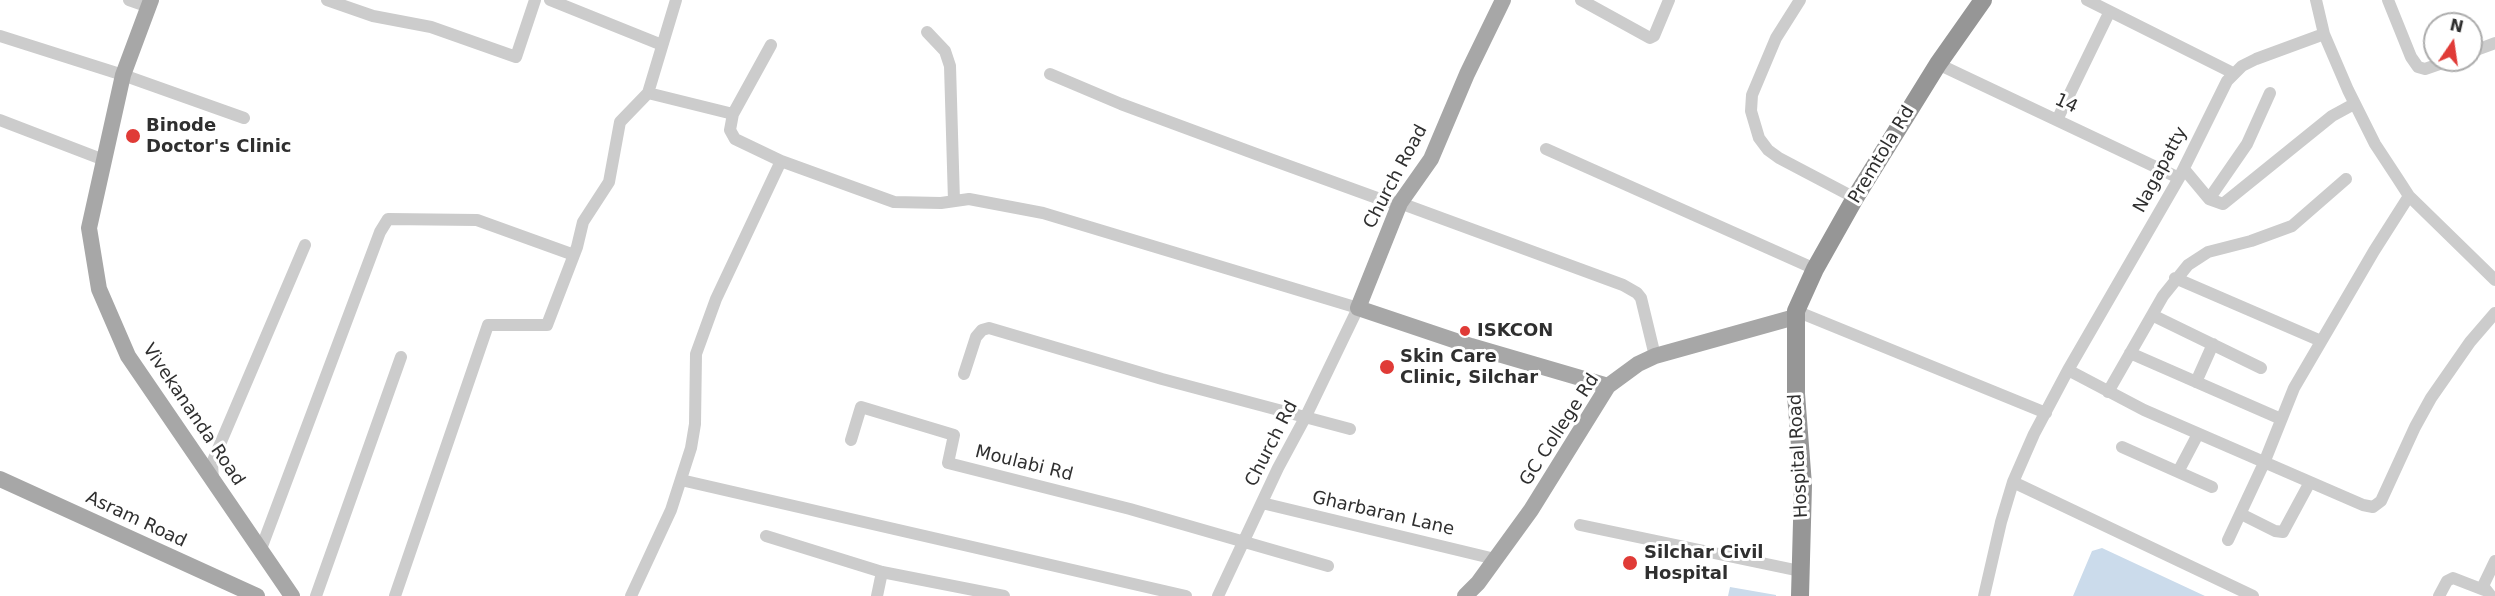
<!DOCTYPE html>
<html>
<head>
<meta charset="utf-8">
<style>
	body { margin:0 }
	#map { position:relative; width:2495px; height:596px; overflow:hidden; background:#fff; font-family:"DejaVu Sans",sans-serif }
	canvas { display:block }
	.north { position:absolute; left:2423px; top:12px; width:60px; height:60px; box-sizing:border-box; background:#fff; border:2px solid #acacac; border-radius:50%; rotate:13deg; font-size:16px; font-weight:700; line-height:24px; text-align:center; color:#2f2f2f }
	.north::after { content:''; display:block; margin:auto; width:21px; height:27px; background:#e03b37; clip-path:polygon(50% 0,100% 100%,50% 72%,0 100%) }
</style>
</head>
<body>
<div id="map">
<canvas width="2495" height="596"></canvas>
<div class="north">N</div>
</div>
<script>
const g = document.querySelector('canvas').getContext('2d');
g.lineJoin = 'round';
function fill(path, color) { g.fillStyle = color; g.fill(path, 'evenodd'); }
const shape = rows => new Path2D(rows.map(r => 'M' + r).join(''));
function trace(path, color, width, dash) { g.strokeStyle = color; g.lineWidth = width; g.lineCap = dash ? 'butt' : 'round'; g.setLineDash(dash || []); g.stroke(path); }
function label(font, color, halo, rows, align = 'center') {
  g.font = font + ' "DejaVu Sans",sans-serif'; g.lineWidth = 6; g.setLineDash([]); g.textBaseline = 'middle'; g.strokeStyle = halo; g.fillStyle = color; for (const [text, x, y, turn = 0] of rows) {
    g.save(); g.translate(x, y); g.rotate((+turn || 0) * Math.PI / 180); g.textAlign = isNaN(turn) ? turn : align; if (halo) g.strokeText(text, 0, 0); g.fillText(text, 0, 0); g.restore();
  }
}
const water = shape([
	[2102,548,2205,596,2073,596,2092,551],
	[1730,587,1776,595,1776,596,1728,596]
]);
const minor = shape([
	[129,0,149,7],
	[327,0,373,16,431,27,516,57,535,0],
	[550,0,662,45],
	[1581,0,1650,38,1654,36,1669,0],
	[1800,0,1776,38,1752,95,1751,111,1759,138,1768,150,1779,158,1855,198],
	[2087,0,2233,73],
	[2316,0,2324,34,2348,90,2375,144,2398,179,2409,196,2495,280],
	[2388,0,2411,57,2418,67,2425,69,2451,60],
	[927,32,945,51,950,66,954,201],
	[0,36,123,75,244,118],
	[2471,52,2495,43],
	[1938,64,2179,178],
	[1050,74,1121,104,1256,154,1388,202,1400,203,1623,285,1637,293,1641,298,1655,356],
	[648,93,733,114,730,130,735,139,781,161],
	[733,114,771,45],
	[0,120,104,160],
	[2057,120,2109,13],
	[1546,149,1815,269],
	[2184,169,2209,199,2223,204,2332,116,2354,104],
	[2209,199,2247,144,2270,93],
	[2175,278,2321,341],
	[1796,311,2046,413],
	[2152,315,2261,368],
	[2130,353,2281,419],
	[2068,370,2144,410,2363,505,2373,507,2381,501,2415,427,2431,398,2470,342,2495,313],
	[964,374,976,337,982,330,989,328,1162,379,1350,429],
	[2196,382,2213,344],
	[2108,392,2163,296,2188,265,2208,252,2251,241,2292,226,2346,179],
	[851,440,861,407,954,435,948,463,1130,509,1328,566],
	[2122,447,2212,487],
	[2178,472,2198,434],
	[213,480,212,463,305,245],
	[681,480,1186,596],
	[2013,482,2253,596],
	[1262,503,1495,559],
	[2241,514,2275,531,2283,532,2310,482],
	[1580,525,1800,571],
	[766,536,882,572,1004,596],
	[2228,540,2264,463,2294,388,2374,251,2409,196],
	[261,549,380,232,388,219,477,220,574,255],
	[316,596,401,357],
	[395,596,488,325,547,325,577,247,583,222,609,182,620,122,648,93,676,0],
	[631,596,671,510,691,448,695,424,696,354,716,299,781,161,894,202,941,203,969,199,1043,213,1358,308,1306,416,1278,468,1218,596],
	[877,596,882,572],
	[1984,596,2001,522,2013,482,2034,434,2068,370,2179,178,2227,81,2242,66,2256,59,2324,34],
	[2439,596,2447,581,2453,578,2484,590],
	[2491,596,2483,586,2495,561]
]);
const major = shape([
	[151,0,123,75,89,228,99,289,128,356,292,596],
	[1503,0,1467,74,1431,159,1400,203,1358,308,1471,346,1608,386],
	[0,479,257,596],
	[1465,596,1478,583,1531,510,1608,386,1638,364,1655,356,1795,317]
]);
const highway = shape([
	[1800,596,1803,485,1796,394,1796,311,1815,269,1855,198,1938,64,1983,0]
]);
const markers = [
	[133,136,8,"#e03b37"],
	[1465,331,6,"#e03b37"],
	[1387,367,8,"#e03b37"],
	[1630,563,8,"#e03b37"]
];
const streetNames = [
	["14",2066,104,25],
	["Premtola Rd",1882,155,-59],
	["Nagapatty",2161,170,-62],
	["Church Road",1396,177,-62],
	["Vivekananda Road",193,415,56],
	["GC College Rd",1560,430,-57],
	["Church Rd",1272,444,-63],
	["Hospital Road",1799,456,-93],
	["Moulabi Rd",1024,464,14],
	["Gharbaran Lane",1383,514,13],
	["Asram Road",136,520,25]
];
const poiNames = [
	["Binode",146,126],
	["Doctor's Clinic",146,147],
	["ISKCON",1477,331],
	["Skin Care",1400,357],
	["Clinic, Silchar",1400,378],
	["Silchar Civil",1644,553],
	["Hospital",1644,574]
];
fill(water, '#cbdbeb');
trace(minor, '#ccc', 12);
trace(major, '#a7a7a7', 16);
trace(highway, '#969696', 18);
for (const [x, y, r, color] of markers) { const dot = new Path2D(); dot.arc(x, y, r, 0, 2 * Math.PI); g.fillStyle = color; g.fill(dot); trace(dot, '#fff', 2); }
label('18px', '#2f2f2f', '#fff', streetNames);
label('bold 18px', '#2f2f2f', '#fff', poiNames, 'left');
</script>
</body>
</html>
